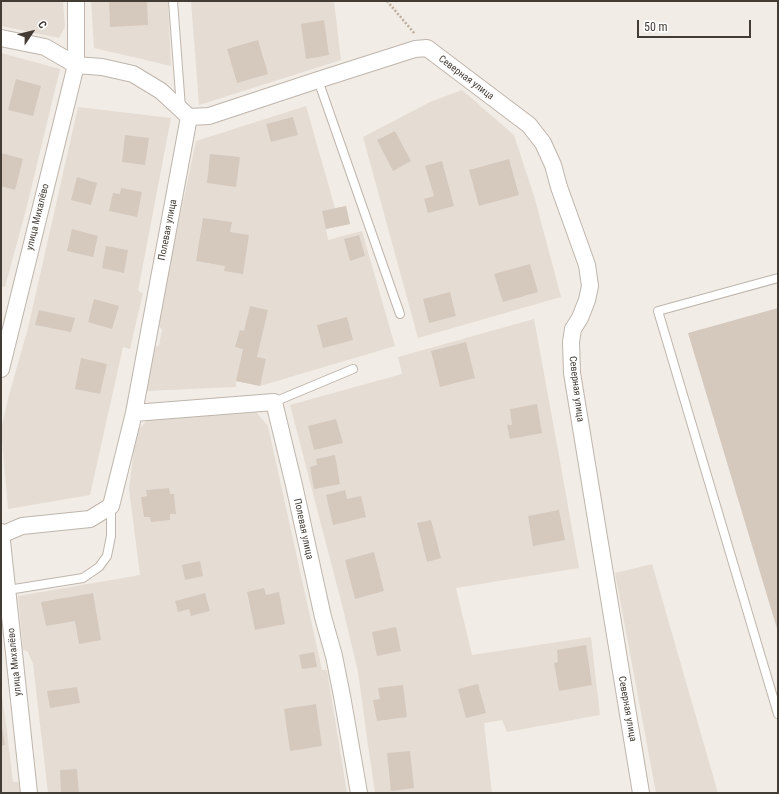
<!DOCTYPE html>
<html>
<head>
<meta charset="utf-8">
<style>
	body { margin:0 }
	#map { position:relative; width:779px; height:794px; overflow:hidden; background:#f1ece5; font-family:"Roboto Condensed",sans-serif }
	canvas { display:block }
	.frame { position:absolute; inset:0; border:2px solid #433c35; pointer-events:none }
	.north { position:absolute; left:12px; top:12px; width:40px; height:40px; -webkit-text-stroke:3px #fff; paint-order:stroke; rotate:55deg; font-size:11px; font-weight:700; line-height:16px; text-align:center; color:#433c35 }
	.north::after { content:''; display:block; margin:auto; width:14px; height:18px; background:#433c35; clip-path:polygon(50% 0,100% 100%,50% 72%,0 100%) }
	.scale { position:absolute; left:637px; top:20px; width:114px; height:18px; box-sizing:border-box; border:2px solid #433c35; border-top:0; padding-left:5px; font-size:12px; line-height:14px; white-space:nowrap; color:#433c35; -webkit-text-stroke:3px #fff; paint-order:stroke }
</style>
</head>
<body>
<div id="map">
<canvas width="779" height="794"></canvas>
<div class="frame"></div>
<div class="north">С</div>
<div class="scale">50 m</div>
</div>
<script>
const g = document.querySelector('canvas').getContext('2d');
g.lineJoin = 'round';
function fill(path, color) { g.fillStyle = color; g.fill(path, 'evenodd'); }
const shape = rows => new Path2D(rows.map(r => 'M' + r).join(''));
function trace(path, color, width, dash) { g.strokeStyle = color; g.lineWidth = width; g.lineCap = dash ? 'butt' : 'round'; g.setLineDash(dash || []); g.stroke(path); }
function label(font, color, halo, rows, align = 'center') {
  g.font = font + ' "Roboto Condensed",sans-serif'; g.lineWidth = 4; g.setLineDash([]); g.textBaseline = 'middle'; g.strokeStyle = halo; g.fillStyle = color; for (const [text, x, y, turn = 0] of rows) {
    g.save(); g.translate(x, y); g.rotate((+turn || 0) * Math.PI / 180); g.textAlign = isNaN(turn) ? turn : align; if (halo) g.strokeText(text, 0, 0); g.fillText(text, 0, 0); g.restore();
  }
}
const residential = shape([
	[1,1,63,1,65,27,59,38,1,26],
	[91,1,168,1,171,66,94,48],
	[191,1,334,1,341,60,199,105],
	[1,53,60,69,27,206,5,287,1,286],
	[462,90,514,135,535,199,561,297,418,338,363,137,430,102],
	[306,106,335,208,346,206,350,224,326,229,328,240,362,231,395,346,260,386,236,381,236,387,146,391,154,348,159,345,162,330,157,324,196,141],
	[78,107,171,118,138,291,143,293,130,349,123,347,90,495,8,509,1,429,9,395,28,328],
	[534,319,556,439,579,568,456,588,472,655,591,637,600,715,507,732,502,720,484,723,492,793,375,793,367,738,358,672,343,609,290,405,402,374,398,357],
	[256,412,268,426,322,670,327,670,347,793,48,793,33,664,28,652,23,649,18,596,140,575,129,489,136,433,147,420],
	[652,564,718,793,656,793,615,573],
	[1,689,6,724,13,782,19,782,20,793,1,793]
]);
const building = shape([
	[109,1,147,1,148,25,110,27],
	[324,20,329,55,306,59,301,24],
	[258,40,268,74,237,83,227,49],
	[16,79,41,86,33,116,8,110],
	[293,117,298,135,271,142,266,124],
	[395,131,411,161,393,171,377,140],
	[125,135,149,138,145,165,122,162],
	[1,153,23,159,15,190,1,186],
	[210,154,240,157,236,187,207,183],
	[509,159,519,195,479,206,469,170],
	[442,161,454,206,428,213,424,199,434,196,425,166],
	[77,177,97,183,91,205,71,200],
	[121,188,142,192,137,217,109,211,113,193,120,194],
	[346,206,350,224,326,229,322,211],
	[203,218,232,222,230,232,249,235,243,274,224,271,225,266,196,261],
	[72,229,98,236,93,257,67,251],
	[359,235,365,256,350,261,344,239],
	[106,246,128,250,124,273,102,268],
	[530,264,538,292,503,302,494,274],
	[450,292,456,316,429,323,423,299],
	[94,299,119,306,112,329,88,322],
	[250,306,268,310,257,357,266,359,260,386,236,381,243,349,235,347,240,330,244,331],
	[778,308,778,632,688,333],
	[39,310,75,318,71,332,35,325],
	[347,317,353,340,323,348,317,325],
	[466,342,475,378,440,387,431,351],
	[81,358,107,364,100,394,75,389],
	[537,404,542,433,510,439,507,425,512,425,510,409],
	[336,419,343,443,314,450,308,426],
	[335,455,340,484,314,489,310,467,317,465,316,459],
	[169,488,170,494,174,494,176,514,170,514,170,520,151,522,150,517,144,517,141,497,147,496,146,490],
	[345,490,347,499,361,496,366,517,333,525,326,495],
	[559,510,565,540,533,546,528,516],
	[431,520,441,558,427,562,417,523],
	[374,552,384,591,355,599,345,560],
	[200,561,203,576,185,580,182,565],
	[264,588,266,595,279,592,285,624,255,630,247,592],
	[93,593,101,640,79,644,75,621,46,626,41,602],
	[205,593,210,611,191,616,189,609,178,612,175,601],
	[396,627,401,651,377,656,372,632],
	[586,645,592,685,559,691,554,663,558,662,557,650],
	[314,652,317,667,302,669,299,655],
	[478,684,486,713,466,718,458,689],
	[403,685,407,717,377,721,373,700,380,699,378,688],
	[77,687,80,703,50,708,47,691],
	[316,704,322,746,290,751,284,709],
	[1,727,2,727,5,745,1,746],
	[410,751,414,788,391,791,387,753],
	[77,769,79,793,61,793,60,770]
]);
const path = shape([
	[387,1,415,34]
]);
const service = shape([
	[173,1,181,108],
	[318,80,400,314],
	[778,278,658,311,778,714],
	[274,402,353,369],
	[8,590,83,578,99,567,107,556,111,536,111,506]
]);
const minor = shape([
	[1,38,45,47,76,65,102,67,133,74,161,91,189,117,209,116,318,80,415,49,427,48,529,125,543,143,553,165,559,187,587,265,590,286,587,300,580,318,573,329,571,342,572,373,641,793],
	[1,369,76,65,76,1],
	[134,413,274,402,294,485,323,617,334,656,342,696,359,793],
	[1,532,29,793],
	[1,535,22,526,90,519,111,506,134,413,189,117]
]);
const streetNames = [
	["Северная улица",466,78,37],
	["улица Михалёво",38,217,-76],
	["Полевая улица",168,230,-79],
	["Северная улица",576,389,83],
	["Полевая улица",303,529,78],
	["улица Михалёво",15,662,-96],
	["Северная улица",627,709,80]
];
fill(residential, '#e5ddd4');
fill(building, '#d5c9be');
trace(service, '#bfb5ac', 10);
trace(minor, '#bfb5ac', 18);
trace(path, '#bdac9b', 2.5, [2, 2]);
trace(service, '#fff', 8);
trace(minor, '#fff', 16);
label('10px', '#433c35', '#fff', streetNames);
</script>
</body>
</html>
